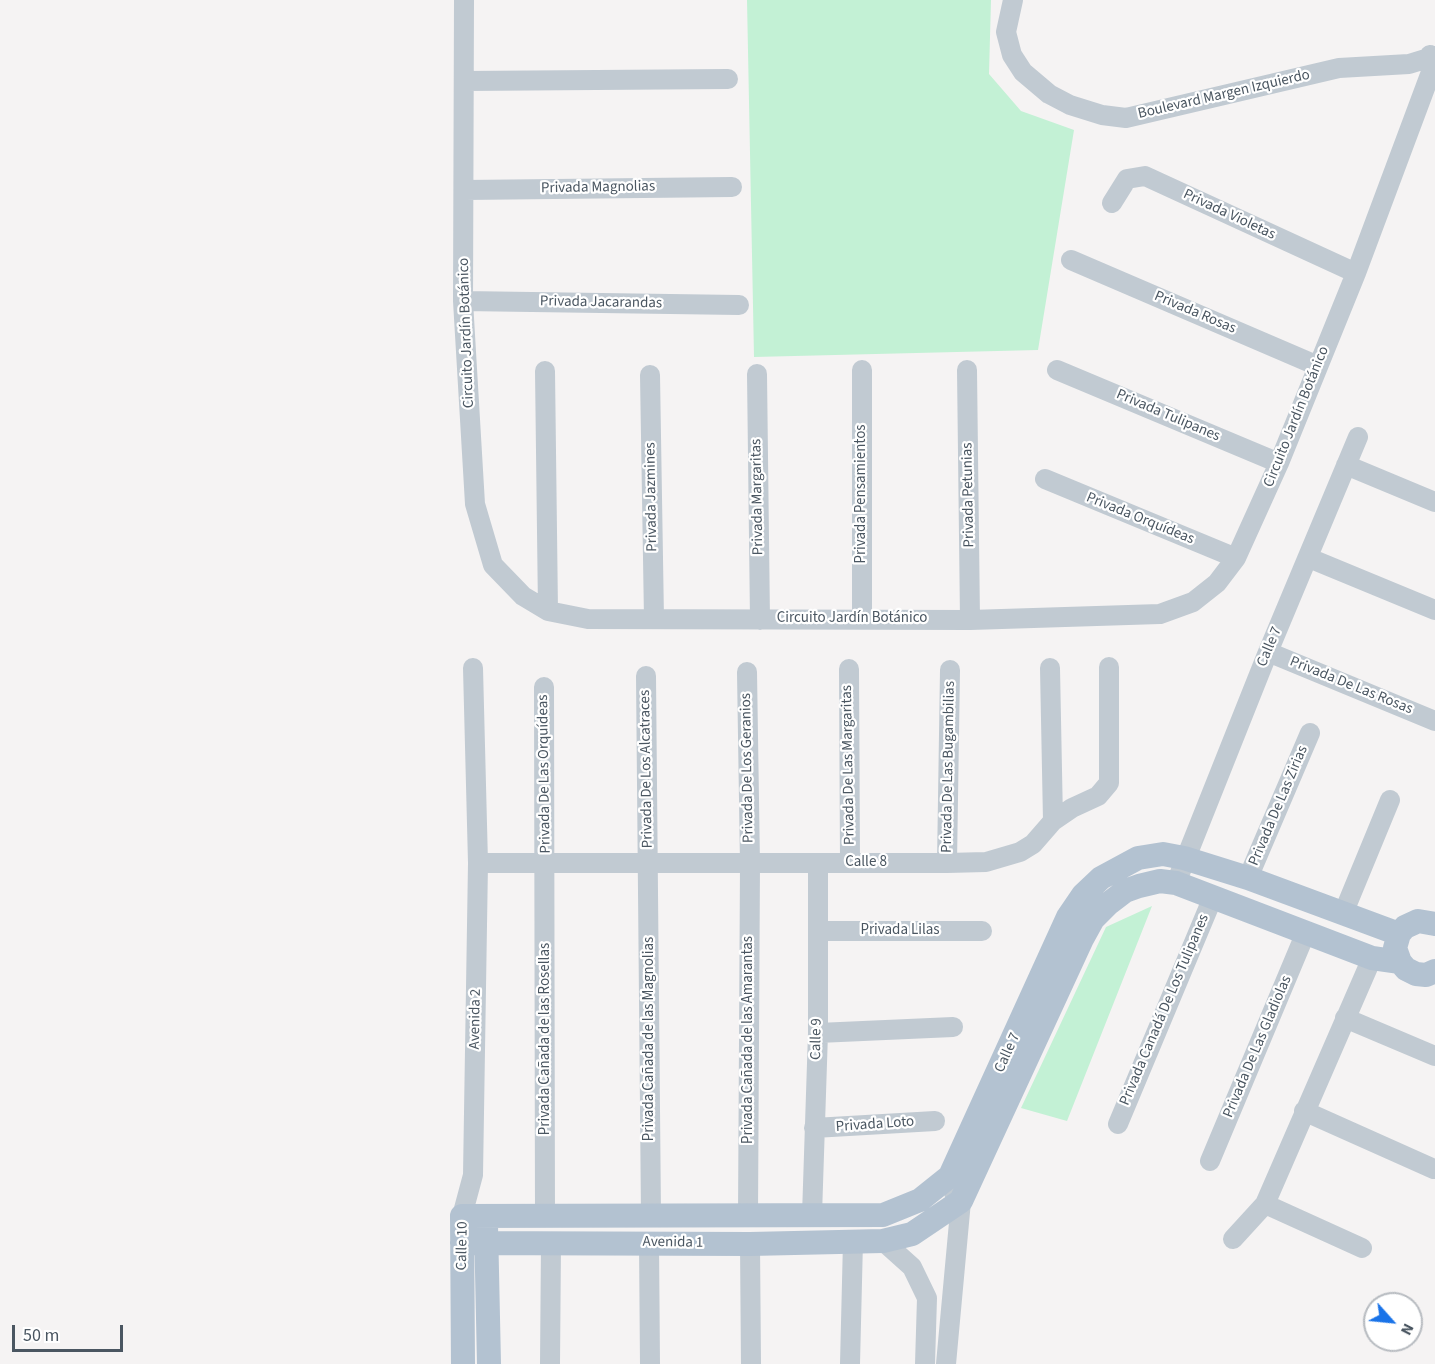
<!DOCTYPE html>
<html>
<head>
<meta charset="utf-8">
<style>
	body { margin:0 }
	#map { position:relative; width:1435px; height:1364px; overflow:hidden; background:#f5f3f3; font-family:"Source Sans 3",sans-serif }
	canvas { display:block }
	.north { position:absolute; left:1363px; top:1292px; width:60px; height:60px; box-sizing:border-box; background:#fff; border:2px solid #b7bbc0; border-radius:50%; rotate:117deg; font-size:16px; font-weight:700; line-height:24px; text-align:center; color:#4a5661 }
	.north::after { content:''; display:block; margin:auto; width:21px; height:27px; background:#1a73e8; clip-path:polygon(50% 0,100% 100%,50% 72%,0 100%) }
	.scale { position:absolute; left:12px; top:1325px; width:111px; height:27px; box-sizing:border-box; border:3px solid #4a5661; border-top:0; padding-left:8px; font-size:18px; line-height:21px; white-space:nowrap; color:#4a5661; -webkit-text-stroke:4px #fff; paint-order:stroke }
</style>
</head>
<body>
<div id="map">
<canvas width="1435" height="1364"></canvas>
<div class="north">N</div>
<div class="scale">50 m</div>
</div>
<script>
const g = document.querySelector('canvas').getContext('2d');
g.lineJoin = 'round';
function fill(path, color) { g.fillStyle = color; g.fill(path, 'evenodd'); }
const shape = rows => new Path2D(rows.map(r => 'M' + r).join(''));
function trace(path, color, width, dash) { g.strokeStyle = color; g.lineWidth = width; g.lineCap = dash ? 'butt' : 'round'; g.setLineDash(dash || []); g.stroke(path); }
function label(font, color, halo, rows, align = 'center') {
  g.font = font + ' "Source Sans 3",sans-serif'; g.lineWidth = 4.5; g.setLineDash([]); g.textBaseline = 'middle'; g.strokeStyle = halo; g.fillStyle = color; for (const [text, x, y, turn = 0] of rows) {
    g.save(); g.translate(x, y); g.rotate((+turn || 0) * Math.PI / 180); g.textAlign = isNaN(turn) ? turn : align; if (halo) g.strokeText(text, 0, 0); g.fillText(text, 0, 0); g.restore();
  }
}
const green = shape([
	[747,0,991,0,989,74,1021,111,1074,130,1038,350,754,357],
	[1152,906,1067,1121,1021,1108,1106,927]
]);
const minor = shape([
	[464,0,463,301,475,504,493,565,523,596,548,611,588,619,970,620,1160,614,1193,602,1217,583,1236,558,1279,463,1356,273,1431,72,1430,55],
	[1013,0,1006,32,1012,55,1023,72,1049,94,1070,105,1102,115,1126,118,1339,68,1409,64,1435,56],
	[465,81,728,79],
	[465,190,732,187],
	[1112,203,1127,179,1145,176,1356,273],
	[1071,260,1318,366],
	[463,301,739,305],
	[967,370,970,620],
	[1057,370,1279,463],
	[545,371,548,611],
	[757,374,760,620],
	[650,375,654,619],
	[1346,465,1435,502],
	[1045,479,1236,558],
	[1309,558,1435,610],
	[862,618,862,370],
	[1268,652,1435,721],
	[1050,668,1053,821],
	[849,669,850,862],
	[747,672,750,864,748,1215],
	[646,676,651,1215],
	[544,687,545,1217],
	[478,863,947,863,986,862,1020,852,1033,844,1053,821,1072,808,1098,796,1109,783,1109,667],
	[947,863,950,670],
	[1248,878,1310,733],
	[1176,883,1268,652,1358,437],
	[1343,914,1390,800],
	[818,931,982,931],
	[1345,1018,1435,1056],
	[818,1033,953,1027],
	[1304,1111,1434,1169],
	[1118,1124,1213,897],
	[814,1128,935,1121],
	[1210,1161,1306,932],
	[1265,1204,1362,1248],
	[812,1215,818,1033,818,863],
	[462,1216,473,1175,478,863,473,668],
	[1233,1239,1265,1204,1372,958],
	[883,1241,912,1267,927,1298,925,1364],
	[649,1243,650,1364],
	[750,1244,751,1364],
	[550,1364,551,1243],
	[850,1364,853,1241],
	[946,1364,961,1201,954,1193]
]);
const major = shape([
	[1435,924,1418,921,1405,927,1399,934,1395,948,1400,962,1406,969,1416,974,1426,975,1435,971],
	[486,1225,489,1364],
	[462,1243,750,1244,883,1241,912,1234,961,1201,1082,939,1093,919,1108,904,1125,891,1139,886,1160,881,1176,883,1372,958,1400,962],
	[463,1364,462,1216,883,1215,920,1200,950,1176,1068,917,1083,895,1101,878,1138,858,1163,854,1184,858,1248,878,1399,934]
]);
const streetNames = [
	["Boulevard Margen Izquierdo",1224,95,-13],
	["Privada Magnolias",598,188,-1],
	["Privada Violetas",1229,215,25],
	["Privada Jacarandas",601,303,1],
	["Privada Rosas",1195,313,23],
	["Circuito Jardín Botánico",467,333,-92],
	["Privada Tulipanes",1168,416,23],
	["Circuito Jardín Botánico",1297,417,-68],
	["Privada Pensamientos",862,494,-90],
	["Privada Petunias",969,495,-91],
	["Privada Jazmines",652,497,-91],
	["Privada Margaritas",758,497,-91],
	["Privada Orquídeas",1140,519,22],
	["Circuito Jardín Botánico",852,619],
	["Calle 7",1270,647,-67],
	["Privada De Las Rosas",1351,686,22],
	["Privada De Las Margaritas",849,765,-91],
	["Privada De Las Bugambilias",949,767,-89],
	["Privada De Los Geranios",748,768,-91],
	["Privada De Los Alcatraces",647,769,-91],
	["Privada De Las Orquídeas",545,774,-91],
	["Privada De Las Zirias",1279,806,-67],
	["Calle 8",866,863],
	["Privada Lilas",900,931],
	["Privada Canadá De Los Tulipanes",1165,1010,-67],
	["Avenida 2",476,1019,-89],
	["Privada Cañada de las Rosellas",546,1039,-90],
	["Privada Cañada de las Magnolias",650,1039,-90],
	["Calle 9",817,1039,-89],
	["Privada Cañada de las Amarantas",749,1040,-90],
	["Privada De Las Gladiolas",1258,1047,-67],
	["Calle 7",1008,1053,-66],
	["Privada Loto",875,1125,-4],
	["Avenida 1",673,1243,1],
	["Calle 10",463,1246,-89]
];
fill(green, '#c3f1d5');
trace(minor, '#c1cad2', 20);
trace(major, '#b3c2d1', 24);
label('15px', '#4a5661', '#fff', streetNames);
</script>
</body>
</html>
